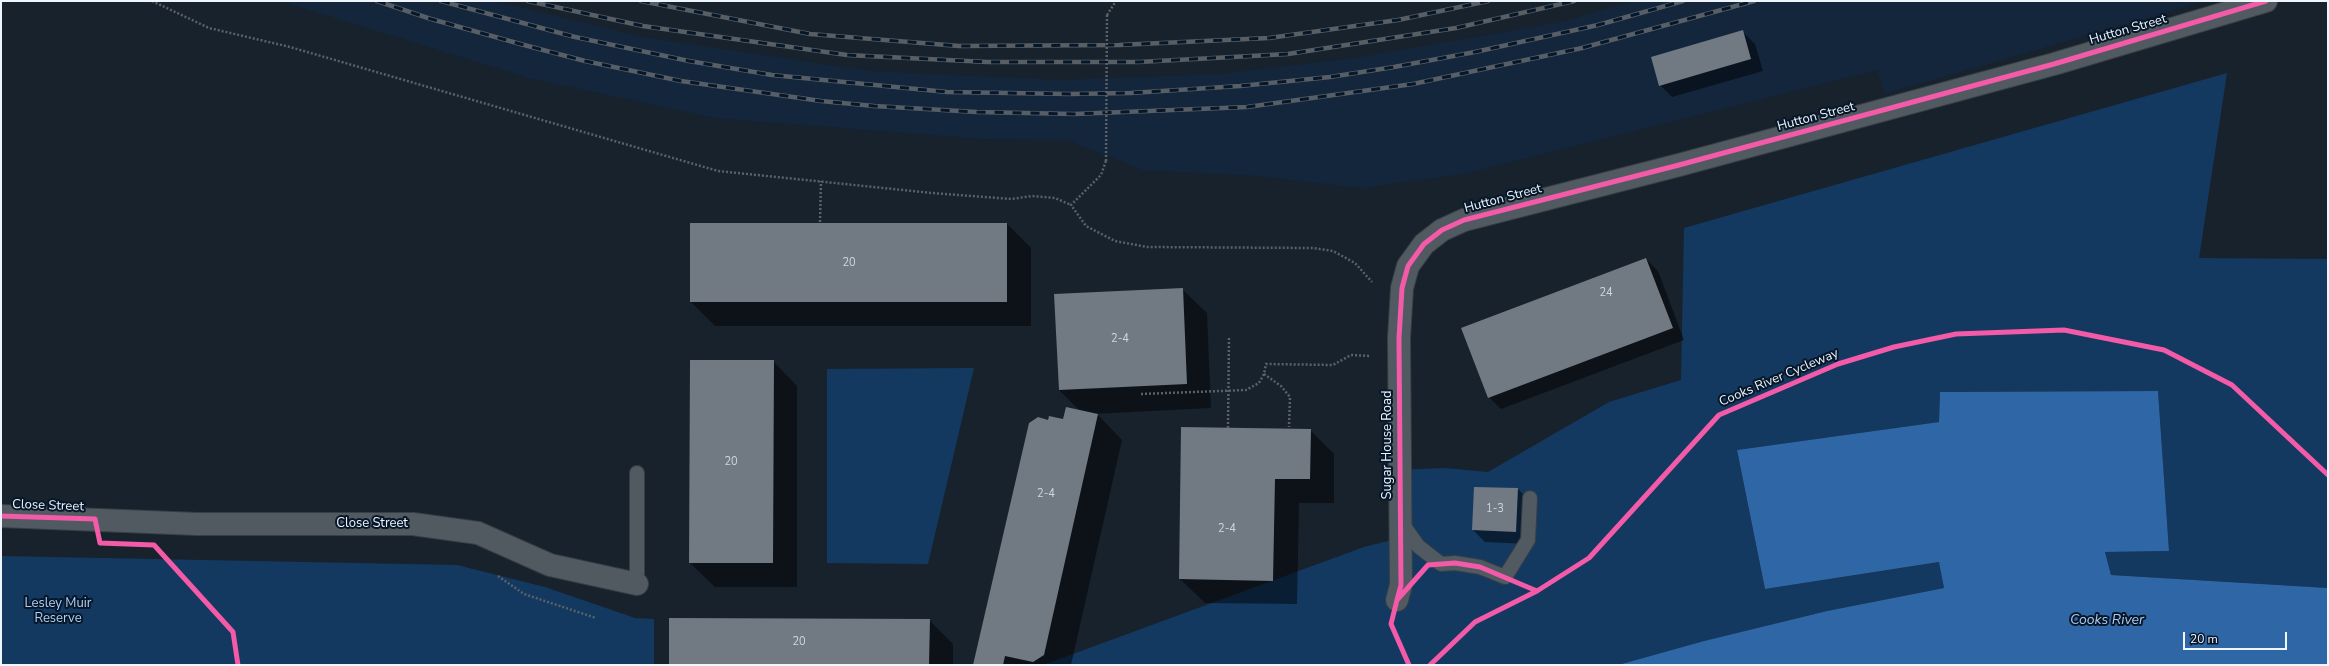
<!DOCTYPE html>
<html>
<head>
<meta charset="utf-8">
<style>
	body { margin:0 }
	#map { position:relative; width:2329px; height:666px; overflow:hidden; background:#18222c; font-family:"Nunito Sans",sans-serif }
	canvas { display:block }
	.frame { position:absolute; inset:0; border:2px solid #eef5fd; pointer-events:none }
	.scale { position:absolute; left:2183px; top:632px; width:104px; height:18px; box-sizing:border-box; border:2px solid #eef5fd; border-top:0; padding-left:5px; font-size:12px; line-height:14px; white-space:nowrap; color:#eef5fd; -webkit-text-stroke:3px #07172a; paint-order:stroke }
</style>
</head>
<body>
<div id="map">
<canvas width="2329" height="666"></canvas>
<div class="frame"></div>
<div class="scale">20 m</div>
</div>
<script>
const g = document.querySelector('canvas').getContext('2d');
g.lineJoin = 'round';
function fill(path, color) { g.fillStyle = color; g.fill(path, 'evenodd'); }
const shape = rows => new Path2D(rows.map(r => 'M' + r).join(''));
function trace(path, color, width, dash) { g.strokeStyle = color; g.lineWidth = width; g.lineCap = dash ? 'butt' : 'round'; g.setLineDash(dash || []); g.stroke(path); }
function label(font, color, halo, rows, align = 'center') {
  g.font = font + ' "Nunito Sans",sans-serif'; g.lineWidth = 4; g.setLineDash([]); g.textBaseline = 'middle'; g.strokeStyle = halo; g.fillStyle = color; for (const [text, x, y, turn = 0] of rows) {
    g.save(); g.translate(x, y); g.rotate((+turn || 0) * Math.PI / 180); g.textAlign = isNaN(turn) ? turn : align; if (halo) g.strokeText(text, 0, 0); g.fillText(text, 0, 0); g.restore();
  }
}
const built = shape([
	[280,1,495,1,642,37,870,71,1059,80,1219,74,1355,58,1561,22,1633,1,2205,1,1885,94,1877,70,1464,174,1361,188,1259,176,1143,170,1067,140,984,139,715,118,529,78]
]);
const green = shape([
	[2227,73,2199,258,2328,259,2328,588,2111,575,2105,552,2169,551,2158,391,1940,392,1939,422,1737,450,1765,589,1940,562,1944,588,1827,611,1704,641,1618,665,1043,665,1364,547,1400,538,1399,470,1445,468,1488,472,1609,402,1681,380,1684,228],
	[974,368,928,564,827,563,827,369],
	[1,556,457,565,545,587,635,618,654,619,654,665,1,665]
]);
const water = shape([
	[2158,391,2169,551,2105,552,2111,575,2328,588,2328,665,1618,665,1704,641,1827,611,1944,588,1939,562,1765,589,1737,450,1939,422,1940,392]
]);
const shadow = shape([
	[1743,32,1755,44,1763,71,1672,97,1660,85],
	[1007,224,1031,248,1031,326,715,326,691,302],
	[1646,259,1658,271,1684,340,1501,409,1489,397],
	[1182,289,1207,313,1211,408,1093,414,1098,415,1122,440,1071,665,974,665,1049,422,1063,421,1081,412,1059,390],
	[773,361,797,386,797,587,715,587,690,563],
	[1310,430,1334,454,1334,503,1299,503,1297,604,1205,603,1180,579],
	[1475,488,1518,489,1530,501,1528,544,1485,542,1473,530],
	[929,620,953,644,953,665,670,665]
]);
const building = shape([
	[1743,30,1751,59,1659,86,1651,57],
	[690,223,1007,223,1007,302,690,302],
	[1646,258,1673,328,1488,398,1461,328],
	[1183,288,1187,384,1059,390,1054,294],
	[690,360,774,360,773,563,689,563],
	[1066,407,1098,414,1044,655,1033,662,1005,656,1003,665,973,665,1029,423,1038,417,1048,420,1049,416,1063,419],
	[1181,427,1311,429,1310,479,1275,479,1273,581,1179,579],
	[1474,487,1518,488,1516,532,1472,530],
	[669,618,930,619,929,665,669,665]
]);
const path = shape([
	[152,1,209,28,290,47,718,171,932,193,1011,199,1032,196,1055,198,1071,205],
	[1107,15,1116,1],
	[1106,161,1101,175,1071,205,1086,226,1115,241,1147,247,1313,248,1333,251,1355,263,1372,282],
	[820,222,821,181],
	[1264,374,1281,386,1290,397,1289,427],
	[1141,394,1246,390,1259,383,1264,374,1266,364,1333,365,1351,355,1371,356],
	[1228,428,1229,336],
	[498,576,524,594,596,618],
	[1393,629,1409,665]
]);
const service = shape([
	[1401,522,1418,546,1441,564,1455,563,1480,567,1505,577,1528,540,1530,498],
	[637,584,637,473]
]);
const minor = shape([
	[1,516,197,524,413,524,478,533,550,565,637,584],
	[1397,600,1401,585,1399,338,1402,288,1408,266,1424,244,1442,230,1464,220,1679,165,2054,64,2266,1]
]);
const rail = shape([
	[377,1,431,19,524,45,585,61,681,81,821,101,874,106,977,112,1074,114,1247,107,1413,84,1582,48,1754,1],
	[441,1,575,37,689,61,772,75,947,92,1070,94,1131,93,1240,86,1330,77,1394,67,1475,52,1598,25,1683,1],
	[528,1,643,26,847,55,987,62,1139,62,1288,54,1456,28,1574,1],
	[641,1,810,34,959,46,1119,45,1269,38,1398,20,1488,1]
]);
const pathBridge = shape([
	[1106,161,1107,15]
]);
const cycleway = shape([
	[1,516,95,519,100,543,154,545,233,632,238,665],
	[1397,600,1401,585,1399,338,1402,288,1408,266,1424,244,1442,230,1464,220,1679,165,2054,64,2266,1],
	[1409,665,1391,624,1397,600,1428,565,1455,563,1480,567,1537,591],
	[1430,665,1475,622,1537,591,1589,558,1719,415,1838,364,1894,347,1956,334,2064,330,2164,350,2232,385,2328,475]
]);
const numberNames = [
	["20",849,263],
	["24",1606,293],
	["2-4",1120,339],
	["20",731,462],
	["2-4",1046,494],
	["1-3",1495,509],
	["2-4",1227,529],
	["20",799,642]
];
const streetNames = [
	["Hutton Street",2128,30,-16],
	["Hutton Street",1816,117,-15],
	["Hutton Street",1503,199,-15],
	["Cooks River Cycleway",1779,378,-23],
	["Sugar House Road",1388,445,-90],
	["Close Street",48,506,2],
	["Close Street",372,524]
];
const parkNames = [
	["Lesley Muir",58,604],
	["Reserve",58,619]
];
const waterNames = [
	["Cooks River",2107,621]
];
fill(built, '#13263c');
fill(green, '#133961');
fill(water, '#2f67a6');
fill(shadow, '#0007');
fill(building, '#717983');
trace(service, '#383e46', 16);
trace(minor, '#383e46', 24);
trace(path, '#5a6168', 2.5, [2, 2]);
trace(service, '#515961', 14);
trace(minor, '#515961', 22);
trace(rail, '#575e65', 4.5);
trace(rail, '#07172a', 3, [9]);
trace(pathBridge, '#5a6168', 2.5, [2, 2]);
trace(cycleway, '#f35aa7', 5);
label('11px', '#cfd6de', null, numberNames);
label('13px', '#eef5fd', '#07172a', streetNames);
label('13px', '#b0cff4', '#07172a', parkNames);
label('italic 14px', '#abcaef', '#07172a', waterNames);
</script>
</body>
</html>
